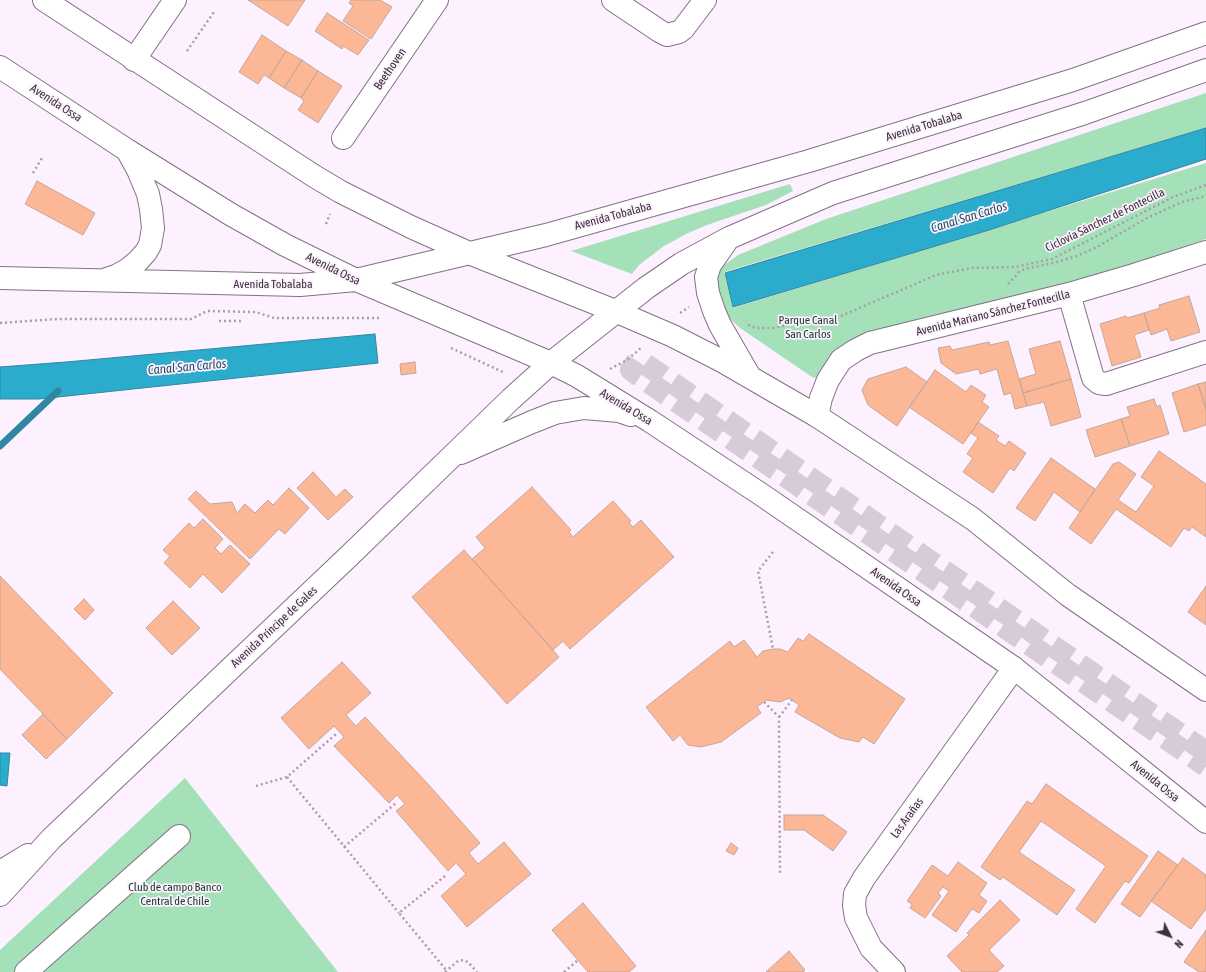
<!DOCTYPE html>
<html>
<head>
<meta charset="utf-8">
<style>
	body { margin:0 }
	#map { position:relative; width:1206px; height:972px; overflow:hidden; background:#fef1ff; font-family:"Asap Condensed",sans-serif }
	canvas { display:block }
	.north { position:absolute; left:1150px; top:916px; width:40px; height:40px; -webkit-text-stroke:3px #fef1ff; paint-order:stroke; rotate:132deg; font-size:11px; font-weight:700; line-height:16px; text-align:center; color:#39313a }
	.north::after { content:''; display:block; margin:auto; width:14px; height:18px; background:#39313a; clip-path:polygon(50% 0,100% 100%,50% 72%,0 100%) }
</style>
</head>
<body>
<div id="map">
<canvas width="1206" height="972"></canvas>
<div class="north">N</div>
</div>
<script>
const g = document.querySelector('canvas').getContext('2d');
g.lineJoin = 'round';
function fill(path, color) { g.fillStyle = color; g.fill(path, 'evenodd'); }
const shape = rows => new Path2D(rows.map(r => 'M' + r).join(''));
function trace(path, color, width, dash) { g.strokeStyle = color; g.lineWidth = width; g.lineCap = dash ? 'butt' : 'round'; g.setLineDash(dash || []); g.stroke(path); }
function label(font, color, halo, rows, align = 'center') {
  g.font = font + ' "Asap Condensed",sans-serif'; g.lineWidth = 3.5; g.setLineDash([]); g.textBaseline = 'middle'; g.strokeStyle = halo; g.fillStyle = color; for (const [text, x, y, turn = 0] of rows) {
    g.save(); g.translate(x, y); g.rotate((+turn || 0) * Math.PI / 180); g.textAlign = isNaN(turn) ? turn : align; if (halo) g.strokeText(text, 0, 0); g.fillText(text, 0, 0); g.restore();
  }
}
const green = shape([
	[1206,93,1206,128,724,272,733,308,1206,163,1206,239,1065,286,904,329,816,378,812,377,740,328,726,315,715,283,720,268,738,255,826,219],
	[790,184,793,191,766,205,707,225,686,234,664,246,639,265,632,274,571,251],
	[185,778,338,972,0,972,0,950]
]);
const water = shape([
	[1206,128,1206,159,989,230,733,307,725,273,1206,128],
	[375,334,378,363,39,399,0,399,0,367,66,362,375,334],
	[0,753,10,753,7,786,0,785,0,753]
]);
const stream = shape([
	[0,446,58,391]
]);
const building = shape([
	[248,0,305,0,288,26,248,0],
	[351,0,380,0,392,7,371,39,343,21,353,6,349,3,351,0],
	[327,13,369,40,358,55,343,46,342,49,315,31,327,13],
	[262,35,286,51,269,78,264,75,258,84,239,72,262,35],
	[286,51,302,60,284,88,269,78,286,51],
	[302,60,318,71,301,98,284,88,302,60],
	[318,71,342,86,318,123,298,110,304,101,301,98,318,71],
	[37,181,95,213,83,235,25,204,37,181],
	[1189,296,1200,332,1171,341,1167,329,1151,335,1144,313,1160,308,1159,305,1189,296],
	[1144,313,1149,330,1134,335,1141,357,1112,366,1100,324,1126,316,1127,318,1144,313],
	[1008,341,1027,406,1015,409,1011,393,1004,395,997,369,980,374,979,369,956,374,941,363,938,348,950,346,952,350,989,342,990,345,1008,341],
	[1060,341,1071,379,1023,393,1019,379,1036,374,1029,349,1060,341],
	[415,362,416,373,401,375,400,364,415,362],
	[906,367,927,382,897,426,868,405,862,390,868,379,906,367],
	[935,370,966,392,971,385,986,395,982,402,989,407,963,444,909,407,935,370],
	[1071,379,1081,417,1051,426,1044,402,1027,406,1023,393,1071,379],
	[1206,382,1206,409,1198,384,1206,382],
	[1198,384,1206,409,1206,425,1184,432,1172,393,1198,384],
	[1154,399,1157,407,1160,405,1169,434,1130,446,1121,419,1130,416,1127,407,1154,399],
	[1121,419,1130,446,1095,457,1086,430,1121,419],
	[978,422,999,436,996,440,1005,446,1009,441,1026,453,1014,471,1010,468,993,493,963,472,973,458,967,454,978,438,971,433,978,422],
	[1159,451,1206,484,1206,537,1192,527,1189,531,1184,528,1171,547,1116,509,1091,544,1069,528,1113,464,1119,462,1136,474,1118,500,1136,512,1154,486,1141,477,1159,451],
	[1051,458,1095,489,1080,512,1054,492,1035,521,1016,508,1051,458],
	[313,472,336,497,345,489,353,497,328,520,297,488,313,472],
	[532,487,571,530,569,532,573,537,613,501,631,521,629,523,633,527,641,520,674,557,570,649,563,641,553,650,472,559,485,548,476,537,532,487],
	[289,488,309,508,285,534,279,529,250,559,188,499,196,491,210,504,232,502,237,513,245,504,255,513,268,500,273,505,289,488],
	[203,519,223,539,215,548,221,554,230,545,250,564,222,593,203,574,190,588,164,563,170,556,163,550,189,523,194,528,203,519],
	[464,550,559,657,507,704,412,597,464,550],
	[0,576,113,693,67,739,0,669,0,576],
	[1206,586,1206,625,1188,612,1206,586],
	[84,599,94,610,85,620,74,609,84,599],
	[173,601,200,628,172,655,146,628,173,601],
	[809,634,905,699,874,744,863,737,859,742,840,738,795,712,799,705,789,698,780,702,766,700,757,707,761,713,721,742,701,747,688,745,680,735,673,741,646,707,730,641,734,647,744,640,757,657,763,651,773,649,780,649,788,652,798,638,803,641,809,634],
	[342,662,371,693,346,715,356,726,365,717,428,784,480,843,469,853,478,864,504,842,531,874,467,927,441,896,466,874,456,863,448,871,396,811,405,804,397,795,389,803,334,746,344,737,334,726,309,749,281,718,342,662],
	[43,714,67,739,46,759,22,735,43,714],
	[1046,784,1148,856,1129,883,1125,881,1095,923,1076,909,1106,866,1041,821,1019,852,1075,890,1057,915,1003,877,1000,880,981,867,1027,801,1032,804,1046,784],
	[784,815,823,815,847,832,833,851,804,830,784,830,784,815],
	[731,843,738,848,734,855,726,851,731,843],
	[1158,851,1178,865,1140,917,1121,904,1158,851],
	[1183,858,1206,875,1206,909,1191,929,1151,901,1183,858],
	[958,862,987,883,979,895,987,901,979,913,972,909,956,932,932,915,949,891,943,887,938,893,941,896,925,918,910,908,912,904,907,901,932,865,948,876,958,862],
	[1000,900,1020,920,989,950,1004,966,997,972,962,972,947,956,969,935,967,933,1000,900],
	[583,903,636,966,629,972,588,972,552,930,583,903],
	[1206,930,1206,972,1199,972,1184,962,1206,930],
	[789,951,805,970,803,972,766,972,789,951]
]);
const highwayTunnel = shape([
	[1206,752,638,359,631,370,1206,766]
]);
const path = shape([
	[187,51,214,12],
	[33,173,42,158],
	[326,224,330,214],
	[1008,284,1020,271,1025,269,1053,263,1077,256,1097,247,1147,218,1182,202,1206,196],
	[680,313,689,307],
	[219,321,244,321],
	[0,323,57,319,191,319,207,311,256,312,274,318,381,318],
	[748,325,756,328,775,328,807,320,828,320,841,316,936,275,972,268,1015,267,1052,259,1173,197,1206,185],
	[451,348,505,373],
	[610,369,627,360,642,347],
	[773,552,758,571,773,649],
	[764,702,779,717,780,875],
	[779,717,792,700],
	[287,777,399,913],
	[256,786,287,777,336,734],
	[344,847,396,803],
	[445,876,399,913,447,971],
	[445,972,458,961,463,960,468,962,477,972],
	[564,972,577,961]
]);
const minor = shape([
	[613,0,661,32,667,35,679,32,683,29,705,0],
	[134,60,175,0],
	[343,138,437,0],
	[1069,294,1093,378,1099,383,1106,384,1206,352],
	[817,416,821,398,828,380,841,360,856,350,870,343,1069,294,1134,275,1206,252],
	[26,972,179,836],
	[894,972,871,948,856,918,854,905,855,894,864,878,1014,668]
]);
const major = shape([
	[44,0,314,176,341,192,411,227,469,253,615,311,673,336,722,361,817,416,973,519,1068,595,1206,690],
	[0,67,127,150,230,214,285,245,356,280,551,363,577,376,650,421,762,495,1014,668,1206,822],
	[726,242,710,265,706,277,708,293,714,311,720,325,750,377],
	[0,278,300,285,356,280,546,235,809,161,1073,80,1206,33],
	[107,279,116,276,127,270,138,261,146,252,150,245,153,228,151,209,148,194,138,170,127,150],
	[461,453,532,422,555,413,584,408,619,411,631,415],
	[0,872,28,855],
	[0,895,51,839,349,556,511,399,551,363,646,288,681,264,729,238,833,193,1085,113,1206,70]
]);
const streetNames = [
	["Beethoven",390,69,-56],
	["Avenida Ossa",56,103,33],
	["Avenida Tobalaba",924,126,-17],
	["Avenida Tobalaba",613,216,-15],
	["Ciclovía Sánchez de Fontecilla",1105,220,-26],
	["Avenida Ossa",333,269,26],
	["Avenida Tobalaba",273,284],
	["Avenida Mariano Sánchez Fontecilla",993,313,-14],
	["Avenida Ossa",626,407,31],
	["Avenida Ossa",896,587,35],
	["Avenida Príncipe de Gales",274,627,-43],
	["Avenida Ossa",1155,781,39],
	["Las Arañas",907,818,-54]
];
const parkNames = [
	["Parque Canal",808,320],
	["San Carlos",808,334],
	["Club de campo Banco",175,887],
	["Central de Chile",175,901]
];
const waterNames = [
	["Canal San Carlos",969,217,-17],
	["Canal San Carlos",187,367,-5]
];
fill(green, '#a4e1b9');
fill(water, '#2caccd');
trace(water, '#3087a1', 1);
trace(stream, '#3087a1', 7);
fill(building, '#fcb796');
trace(building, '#c3a79a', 1);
trace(highwayTunnel, '#d7cbd8', 22, [22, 11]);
trace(minor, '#837185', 24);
trace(major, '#837185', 24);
trace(path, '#a89da9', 2.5, [2, 3]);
trace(minor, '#fff', 22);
trace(major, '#fff', 22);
label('12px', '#39313a', '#fef1ff', streetNames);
label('12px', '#153b25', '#fef1ff', parkNames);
label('italic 13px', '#1d505e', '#fef1ff', waterNames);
</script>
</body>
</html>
